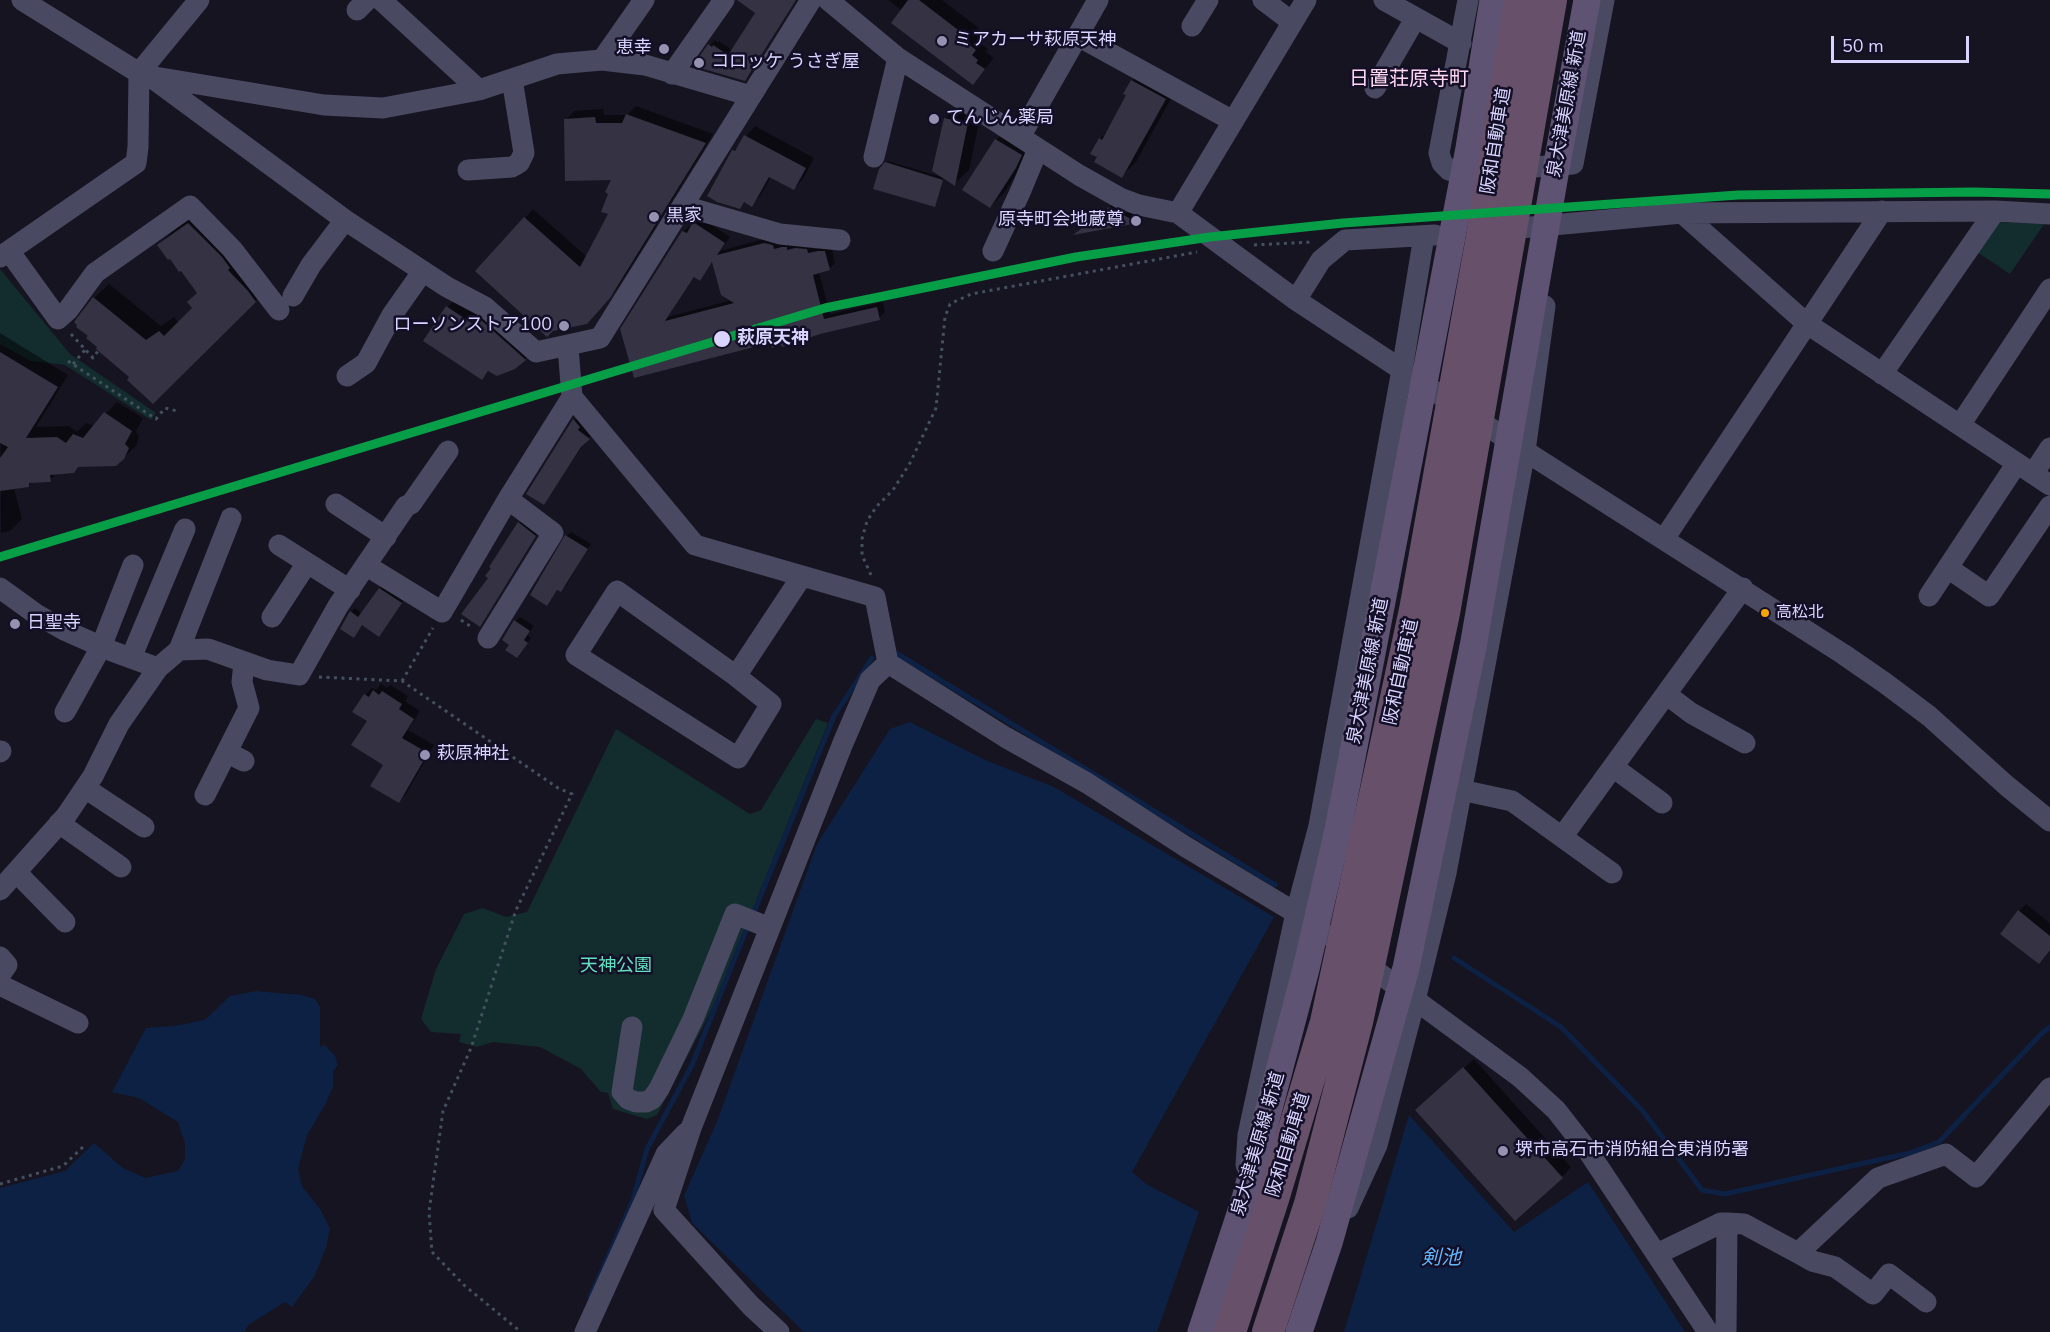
<!DOCTYPE html>
<html>
<head>
<meta charset="utf-8">
<style>
	body { margin:0 }
	#map { position:relative; width:2050px; height:1332px; overflow:hidden; background:#161421; font-family:"Nunito Sans",sans-serif }
	canvas { display:block }
	.scale { position:absolute; left:1831px; top:36px; width:138px; height:27px; box-sizing:border-box; border:3px solid #d9d4ff; border-top:0; padding-left:8px; font-size:18px; line-height:21px; white-space:nowrap; color:#d9d4ff; -webkit-text-stroke:4px #130f26; paint-order:stroke }
</style>
</head>
<body>
<div id="map">
<canvas width="2050" height="1332"></canvas>
<div class="scale">50 m</div>
</div>
<script>
const g = document.querySelector('canvas').getContext('2d');
g.lineJoin = 'round';
function fill(path, color) { g.fillStyle = color; g.fill(path, 'evenodd'); }
const shape = rows => new Path2D(rows.map(r => 'M' + r).join(''));
function trace(path, color, width, dash) { g.strokeStyle = color; g.lineWidth = width; g.lineCap = dash ? 'butt' : 'round'; g.setLineDash(dash || []); g.stroke(path); }
function label(font, color, halo, rows, align = 'center') {
  g.font = font + ' "Nunito Sans","Noto Sans JP",sans-serif'; g.lineWidth = 5; g.setLineDash([]); g.textBaseline = 'middle'; g.strokeStyle = halo; g.fillStyle = color; for (const [text, x, y, turn = 0] of rows) {
    g.save(); g.translate(x, y); g.rotate((+turn || 0) * Math.PI / 180); g.textAlign = isNaN(turn) ? turn : align; if (halo) g.strokeText(text, 0, 0); g.fillText(text, 0, 0); g.restore();
  }
}
const green = shape([
	[1999,222,2044,224,2010,274,1974,250],
	[0,269,70,354,156,413,151,420,65,365,31,361,0,344],
	[816,719,828,723,715,1003,657,1115,647,1119,613,1109,608,1093,601,1092,581,1069,540,1047,493,1042,477,1047,459,1042,461,1034,431,1032,421,1019,436,969,464,914,483,908,506,917,527,912,616,729,750,814,761,810]
]);
const water = shape([
	[910,722,985,760,1054,787,1274,917,1132,1172,1146,1184,1199,1212,1157,1332,804,1332,692,1223,684,1196,718,1119,817,844,890,729],
	[256,991,301,995,315,999,320,1007,320,1047,325,1045,335,1056,338,1065,333,1071,333,1087,325,1105,307,1135,298,1169,302,1186,320,1209,330,1229,326,1248,314,1277,292,1307,285,1302,248,1325,245,1332,0,1332,0,1188,65,1171,94,1143,123,1168,145,1178,178,1171,185,1159,185,1143,178,1122,139,1098,112,1092,146,1028,174,1026,205,1020,230,996],
	[1409,1115,1514,1232,1588,1182,1685,1332,1344,1332]
]);
const shadow = shape([
	[739,0,796,0,750,74,745,79,710,45,715,40,718,43,719,41,732,50,757,13],
	[888,0,942,0,979,28,976,32,985,39,981,44,988,49,986,52,994,58,973,83,902,11],
	[1147,66,1179,84,1136,162,1122,176,1099,156,1100,139,1109,129,1129,95,1126,93,1132,81],
	[960,104,982,109,969,170,954,184,944,177,934,206,880,169,888,161,942,177,945,119],
	[636,106,713,134,618,287,596,313,525,218,533,209,587,257,610,213,613,179,566,120,574,111,603,109,604,115,627,115],
	[1011,125,1030,152,1005,192,990,207,964,190,997,139],
	[755,126,814,158,803,179,793,189,771,177,761,195,751,205,745,201,739,207,734,151],
	[1119,199,1146,214,1137,222,1077,232],
	[204,209,269,287,153,402,131,377,94,298,109,284,161,326,174,317,179,323,194,308,199,293,181,269,159,245,173,231],
	[700,217,730,237,720,251,771,237,812,244,813,249,831,246,835,263,829,269,819,272,830,314,883,302,885,312,879,318,771,341,635,377,683,232,689,226,692,227],
	[714,260,732,300,668,317,695,276,699,279],
	[455,300,484,319,533,352,514,368,490,370,482,378,447,307],
	[0,333,68,375,36,427,69,426,77,432,86,423,94,426,117,402,143,418,136,432,139,436,136,446,123,458,80,465,57,473,50,480,32,482,28,486,14,488,22,519,10,531,1,533],
	[578,416,583,422,581,425,593,434,585,442,548,499,529,493],
	[523,519,539,531,479,625,490,577,519,523],
	[571,532,591,544,566,586,561,590,558,589,547,604,567,536],
	[383,585,405,598,379,635,351,612,355,608,362,614],
	[520,617,534,626,528,635,531,638,521,652,511,645,515,621],
	[381,684,387,688,390,685,408,696,405,701,420,711,408,730,434,745,406,794,398,801,369,720,355,711,365,695,372,688,376,690],
	[2026,904,2050,923,2050,950,2019,911],
	[1474,1059,1571,1167,1562,1177,1427,1101]
]);
const stream = shape([
	[896,653,1275,885],
	[752,917,834,716,872,658],
	[1454,958,1561,1027,1642,1110,1702,1190,1725,1194,1910,1153,1939,1142,2042,1033,2050,1027],
	[590,1297,633,1200,647,1149,692,1065,748,925]
]);
const building = shape([
	[737,0,796,0,745,81,693,66,708,44,712,47,713,45,728,55,755,13],
	[908,0,919,0,970,39,967,43,976,50,972,55,978,60,976,63,985,69,973,85,891,23],
	[1131,80,1166,99,1122,178,1094,162,1097,157,1090,154,1099,138,1102,140,1126,95,1123,94],
	[626,114,706,143,610,298,587,324,553,331,547,337,475,271,524,217,580,267,608,214,601,212,608,194,605,192,611,180,565,181,564,119,595,117,596,123,622,123],
	[944,118,968,123,955,186,932,171],
	[744,135,806,168,794,190,769,177,752,207,744,202,740,209,717,202,707,196,732,150,735,151],
	[995,139,1022,155,1016,168,990,208,962,190],
	[885,162,943,180,935,207,873,189,879,169],
	[1109,207,1138,223,1073,235],
	[693,222,725,243,717,255,764,243,773,245,774,249,782,247,787,247,787,250,795,248,807,249,808,253,818,251,825,251,830,270,813,275,824,319,877,307,880,320,820,334,782,347,781,345,772,348,770,343,634,378,620,329,682,231,687,233],
	[712,262,721,295,734,303,665,321,694,277,700,281],
	[188,223,222,257,230,268,228,270,248,291,256,302,153,404,127,380,129,377,96,349,97,347,86,338,88,336,76,327,77,325,74,322,93,297,146,340,159,331,164,336,192,308,187,302,197,293,181,271,179,272,170,259,168,260,157,245],
	[446,306,476,326,481,320,526,360,515,369,497,376,488,371,482,380,423,341],
	[0,352,58,387,26,438,57,437,66,443,73,434,83,438,104,412,132,431,125,444,129,448,124,459,116,466,78,467,74,473,50,475,51,482,29,483,29,487,0,491,0,458,8,447,0,443],
	[573,419,580,427,578,430,590,439,581,447,544,505,526,494],
	[518,522,536,536,480,627,461,614,488,578,485,576,491,568,489,567],
	[565,535,588,549,561,592,557,590,547,606,530,595],
	[379,588,402,603,379,637,362,625,354,638,340,629,350,611,358,617],
	[514,620,530,631,524,640,528,643,517,658,505,650,509,645,502,640],
	[373,690,379,695,382,691,402,704,399,709,414,719,402,738,428,753,399,803,370,786,383,765,351,745,367,721,352,712,364,694,369,697],
	[2018,910,2050,936,2050,950,2039,964,2000,934],
	[1463,1067,1563,1178,1515,1221,1415,1110]
]);
const path = shape([
	[1254,245,1313,242],
	[71,334,93,358,98,351],
	[68,361,156,419,165,408,177,411],
	[73,364,85,350],
	[871,575,862,555,862,539,867,521,877,506,893,490,910,463,936,408,945,317,950,304,971,294,1197,252],
	[461,620,473,628],
	[319,677,402,681,558,788,572,794,516,910,471,1048,443,1111,429,1212,432,1252,465,1286,521,1332],
	[402,681,433,628],
	[0,1184,63,1166,85,1145]
]);
const minor = shape([
	[22,0,139,73,151,77,345,220,447,287,485,307,536,352,600,338,811,0],
	[381,0,479,90],
	[828,0,898,58,1079,175,1120,198,1139,205,1178,213,1296,300,1525,451,1843,654,1885,683,1929,716,2007,786,2050,821],
	[1263,0,1292,22],
	[1384,0,1461,43],
	[1468,0,1439,153,1442,163,1449,170,1460,173,1478,171],
	[357,10,367,0],
	[1192,26,1208,0],
	[1078,36,1233,121],
	[602,60,644,0],
	[672,74,724,0],
	[155,77,324,105,383,108,479,90,557,64,602,60,645,65,751,96],
	[1375,88,1415,19],
	[1020,137,1098,0],
	[874,157,898,58],
	[1509,169,1573,164,1604,0],
	[468,170,512,167,519,163,524,153,512,79],
	[684,206,780,234,840,240],
	[1178,213,1306,0],
	[1682,213,1806,323,2050,485],
	[1499,230,1682,213,1995,211,2050,214],
	[9,251,58,319,68,310,95,273,190,206,232,249,279,310],
	[993,251,1021,190,1038,149],
	[0,257,136,163,138,147,139,73,199,0],
	[293,296,311,265,345,220],
	[1296,300,1321,260,1345,240,1435,235],
	[568,347,572,397,695,545,875,597,888,663,1005,737,1087,783,1186,847,1296,913,1326,935],
	[1882,374,1995,211],
	[347,376,366,363,392,315,423,271],
	[1960,425,2050,289],
	[2033,474,2050,448],
	[336,504,386,537],
	[1664,539,1882,211],
	[279,545,350,590],
	[367,566,442,612,508,499,572,397],
	[1948,568,1989,596,2050,506],
	[0,588,36,614,64,630,109,650,158,668],
	[1929,596,2017,463],
	[272,617,307,563],
	[488,638,553,533,508,499],
	[179,650,231,518],
	[131,658,185,529],
	[736,676,617,591,576,655,738,758,771,704,736,676,802,576],
	[1666,694,1691,713,1745,743],
	[65,712,101,647,133,565],
	[0,752,1,751],
	[228,753,244,761],
	[1613,767,1662,803],
	[85,788,144,827],
	[1461,790,1512,801,1562,837,1743,588],
	[205,795,249,708,242,682,244,662],
	[59,823,121,867],
	[1562,837,1612,873],
	[16,872,65,922],
	[0,890,66,816,93,776,119,724,158,668,179,650,208,649,267,670,299,675,338,606,406,506,411,504,448,451],
	[0,957,7,965,0,975],
	[1361,960,1520,1077,1556,1110,1588,1151,1708,1332],
	[0,985,78,1023],
	[632,1027,622,1092,628,1099,636,1102,646,1102,652,1099,659,1089,693,1019,735,914,770,928],
	[1246,1165,1248,1135,1296,913,1319,826,1402,370,1424,236],
	[1348,1208,1377,1145,1415,1000,1446,873,1525,451,1545,306],
	[1798,1253,1812,1261,1835,1267,1873,1294,1889,1274,1926,1302],
	[1657,1254,1721,1223,1727,1223,1744,1224,1798,1253,1878,1178,1946,1154,1976,1177,2050,1088],
	[585,1332,666,1154,686,1133],
	[779,1332,751,1306,664,1210,691,1128,843,743,870,680,888,663],
	[1726,1332,1727,1223]
]);
const major = shape([
	[1201,1332,1245,1199,1306,969,1338,830,1385,586],
	[1299,1332,1329,1243,1406,968,1473,647]
]);
const majorBridge = shape([
	[1385,586,1469,148,1493,0],
	[1473,647,1556,169,1587,0]
]);
const highwayBridge = shape([
	[1230,1332,1274,1196,1326,1022,1415,610,1483,231,1520,0],
	[1268,1332,1310,1204,1357,1022,1444,613,1551,0]
]);
const rail1 = shape([
	[0,557,825,308,1076,257,1210,237,1343,223,1738,195,1974,192,2050,194]
]);
const markers = [
	[942,41,6,"#9591b1"],
	[664,49,6,"#9591b1"],
	[699,63,6,"#9591b1"],
	[934,119,6,"#9591b1"],
	[654,217,6,"#9591b1"],
	[1136,221,6,"#9591b1"],
	[564,326,6,"#9591b1"],
	[722,339,9,"#d9d4ff"],
	[1765,613,5,"#f7a600"],
	[15,624,6,"#9591b1"],
	[425,755,6,"#9591b1"],
	[1503,1151,6,"#9591b1"]
];
const busNames = [
	["高松北",1776,613]
];
const poiNames = [
	["ミアカーサ萩原天神",954,41],
	["恵幸",652,49,"right"],
	["コロッケ うさぎ屋",711,63],
	["てんじん薬局",946,119],
	["黒家",666,217],
	["原寺町会地蔵尊",1124,221,"right"],
	["ローソンストア100",552,326,"right"],
	["日聖寺",27,624],
	["萩原神社",437,755],
	["堺市高石市消防組合東消防署",1515,1151]
];
const streetNames = [
	["泉大津美原線 新道",1568,104,-80],
	["阪和自動車道",1497,141,-81],
	["泉大津美原線 新道",1369,671,-79],
	["阪和自動車道",1402,672,-78],
	["泉大津美原線 新道",1259,1144,-74],
	["阪和自動車道",1289,1145,-73]
];
const stopNames = [
	["萩原天神",737,339]
];
const parkNames = [
	["天神公園",616,967]
];
const neighbourhoodNames = [
	["日置荘原寺町",1409,80]
];
const waterNames = [
	["剣池",1441,1259]
];
fill(green, '#132c2d');
fill(water, '#0d2144');
fill(shadow, '#0007');
trace(stream, '#0d2144', 5);
fill(building, '#343243');
trace(path, '#44505f', 3, [3, 4.5]);
trace(minor, '#4a4962', 21);
trace(major, '#5e5373', 27);
trace(majorBridge, '#5e5373', 27);
trace(highwayBridge, '#67516a', 32);
trace(rail1, '#069f47', 9);
for (const [x, y, r, color] of markers) { const dot = new Path2D(); dot.arc(x, y, r, 0, 2 * Math.PI); g.fillStyle = color; g.fill(dot); trace(dot, '#130f26', 2); }
label('16px', '#d9d4ff', '#130f26', busNames, 'left');
label('18px', '#d9d4ff', '#130f26', poiNames, 'left');
label('18px', '#d9d4ff', '#130f26', streetNames);
label('bold 18px', '#d9d4ff', '#130f26', stopNames, 'left');
label('18px', '#5fe0c0', '#130f26', parkNames);
label('20px', '#ffd6f0', '#130f26', neighbourhoodNames);
label('italic 20px', '#62b6ff', '#130f26', waterNames);
</script>
</body>
</html>
